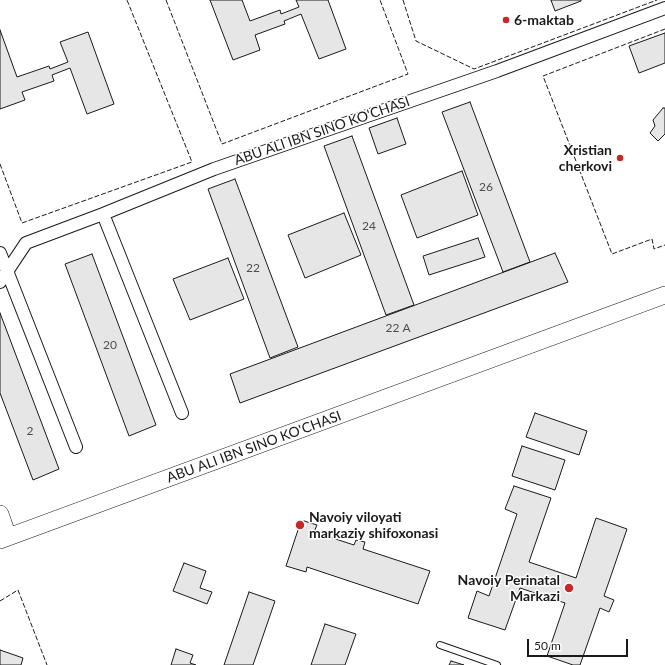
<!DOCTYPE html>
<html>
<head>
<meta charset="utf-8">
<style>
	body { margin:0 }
	#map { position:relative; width:665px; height:665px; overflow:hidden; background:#fff; font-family:Lato,sans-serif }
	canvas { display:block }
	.scale { position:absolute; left:527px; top:639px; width:101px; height:18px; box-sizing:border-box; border:2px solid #1a1a1a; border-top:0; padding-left:5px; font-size:12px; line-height:14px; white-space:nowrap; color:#1a1a1a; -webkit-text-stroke:3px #fff; paint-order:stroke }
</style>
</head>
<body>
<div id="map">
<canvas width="665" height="665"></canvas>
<div class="scale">50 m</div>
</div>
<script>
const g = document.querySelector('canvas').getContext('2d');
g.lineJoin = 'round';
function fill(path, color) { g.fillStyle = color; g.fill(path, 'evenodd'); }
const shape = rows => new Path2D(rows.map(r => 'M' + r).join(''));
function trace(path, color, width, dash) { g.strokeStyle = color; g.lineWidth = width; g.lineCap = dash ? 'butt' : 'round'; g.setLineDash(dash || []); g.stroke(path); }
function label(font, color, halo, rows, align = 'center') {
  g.font = font + ' Lato,sans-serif'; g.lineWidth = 3; g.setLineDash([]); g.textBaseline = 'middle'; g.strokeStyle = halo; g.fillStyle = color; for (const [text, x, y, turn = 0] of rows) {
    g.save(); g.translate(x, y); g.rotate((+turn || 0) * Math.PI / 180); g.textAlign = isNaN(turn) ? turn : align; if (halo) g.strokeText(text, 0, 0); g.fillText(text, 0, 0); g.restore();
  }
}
const building = shape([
	[210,0,242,0,250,21,280,10,281,14,299,7,296,0,328,0,346,49,319,59,301,14,284,21,285,24,255,35,260,50,233,60,210,0],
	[551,0,581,0,581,1,555,11,551,0],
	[0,30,17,77,49,66,50,69,68,62,60,42,88,32,114,104,87,114,70,68,52,75,54,81,22,92,25,100,0,109,0,30],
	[665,33,665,63,639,73,629,46,665,33],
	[470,102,530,262,503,272,442,112,470,102],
	[663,108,665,108,665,134,658,141,650,133,655,126,653,120,663,108],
	[397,118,406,144,378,154,369,128,397,118],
	[352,136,414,305,386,315,324,146,352,136],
	[462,171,478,215,417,238,401,195,462,171],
	[235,179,298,347,270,358,208,189,235,179],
	[344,213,361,255,305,278,288,235,344,213],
	[478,238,485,257,429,275,423,256,478,238],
	[555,253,568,282,240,403,230,374,555,253],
	[92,254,156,425,129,436,65,264,92,254],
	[228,258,244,299,190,320,173,279,228,258],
	[0,313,59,469,33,480,0,393,0,313],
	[535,413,587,431,579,455,526,437,535,413],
	[522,446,565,460,555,490,512,476,522,446],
	[514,486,551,498,529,562,576,578,596,518,627,529,604,596,614,600,609,612,600,608,580,665,573,665,547,656,565,603,520,588,505,630,468,618,477,591,489,596,517,514,505,509,514,486],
	[304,521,317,525,314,532,354,545,356,540,365,542,363,549,430,571,418,604,307,567,306,572,286,566,299,527,302,528,304,521],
	[184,563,206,571,200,588,212,592,207,604,173,591,184,563],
	[249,592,275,601,253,665,224,665,249,592],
	[325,624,356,634,345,665,311,665,325,624],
	[176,649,193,655,190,663,196,665,171,665,176,649],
	[0,650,23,658,21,665,0,665,0,650],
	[451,661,464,665,449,665,451,661]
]);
const lane = shape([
	[440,645,497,665]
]);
const street = shape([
	[103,214,182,413],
	[0,253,76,447],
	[0,282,26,243,103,214,214,169,497,71,665,8]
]);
const secondary = shape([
	[0,514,8,537],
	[0,540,665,295]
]);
const fence = shape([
	[166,0,222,144,408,74,380,0],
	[403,0,416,41,474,69,657,0],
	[665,29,543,76,612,254,652,239,654,249,665,245],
	[0,164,22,223,192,162,127,0],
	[0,601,18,590,47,665]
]);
const markers = [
	[506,20,4,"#c62828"],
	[620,158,4,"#c62828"],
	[300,525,5,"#c62828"],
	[569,588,5,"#c62828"]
];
const numberNames = [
	["26",486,187],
	["24",369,226],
	["22",253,268],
	["22 А",398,328],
	["20",110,345],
	["2",30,431]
];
const poiNames = [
	["6-maktab",514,20],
	["Xristian",612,150,"right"],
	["cherkovi",612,166,"right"],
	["Navoiy viloyati",309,517],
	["markaziy shifoxonasi",309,533],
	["Navoiy Perinatal",560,580,"right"],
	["Markazi",560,596,"right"]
];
const streetNames = [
	["ABU ALI IBN SINO KO'CHASI",322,131,-19],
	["ABU ALI IBN SINO KO'CHASI",254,447,-20]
];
fill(building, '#e6e6e6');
trace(building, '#1a1a1a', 1);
trace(lane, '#1a1a1a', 8);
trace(street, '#1a1a1a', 14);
trace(secondary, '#1a1a1a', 18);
trace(lane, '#fff', 6);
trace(street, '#fff', 12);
trace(secondary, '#fff', 17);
trace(fence, '#1a1a1a', 1, [5, 2]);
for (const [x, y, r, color] of markers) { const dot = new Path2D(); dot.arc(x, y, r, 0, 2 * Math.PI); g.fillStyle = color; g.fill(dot); trace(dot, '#fff', 1.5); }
label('12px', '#4d4d4d', null, numberNames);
label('bold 14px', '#1a1a1a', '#fff', poiNames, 'left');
label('14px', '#1a1a1a', '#fff', streetNames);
</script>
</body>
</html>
